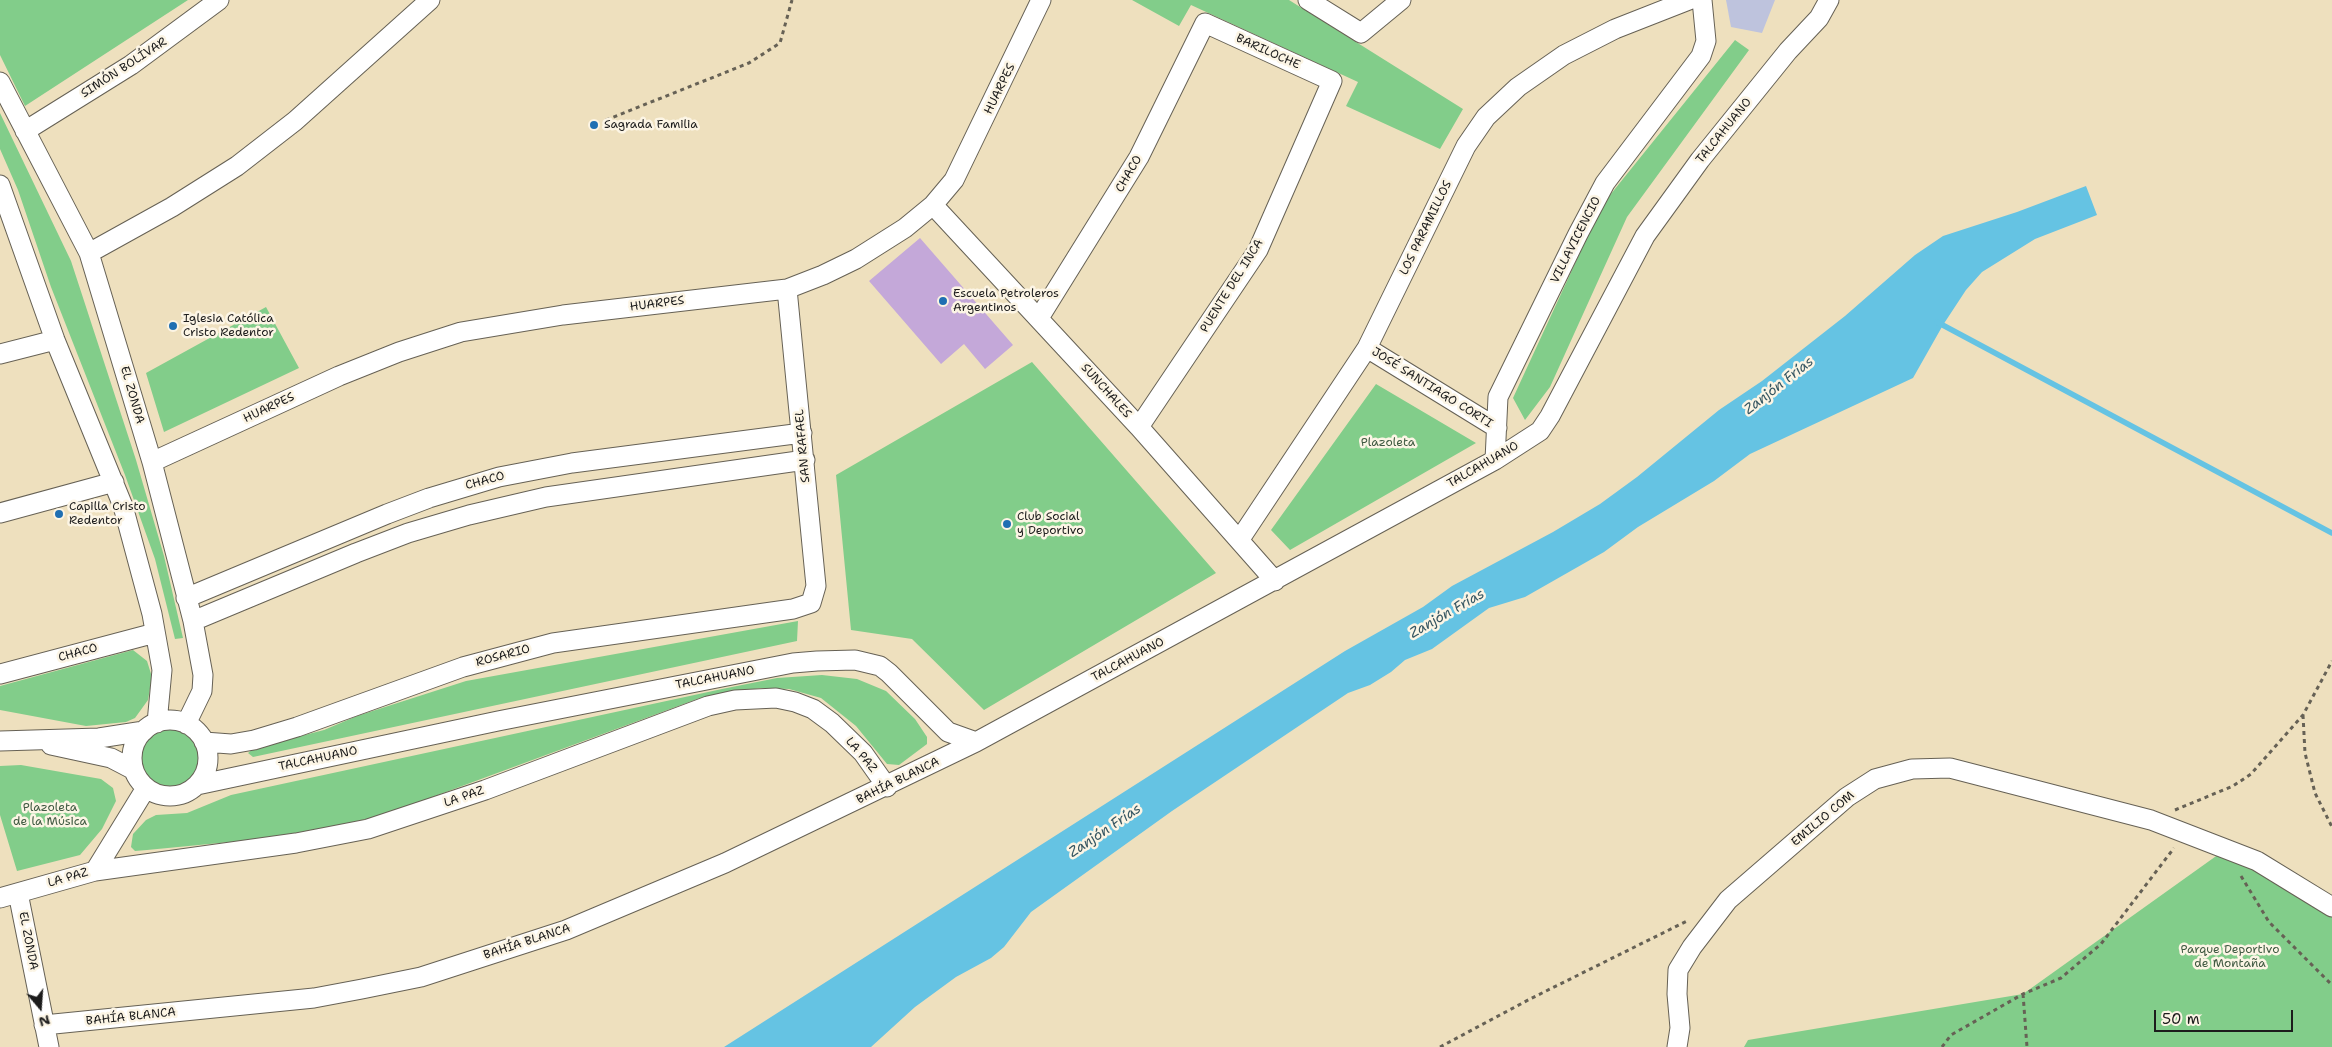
<!DOCTYPE html>
<html>
<head>
<meta charset="utf-8">
<style>
	body { margin:0 }
	#map { position:relative; width:2332px; height:1047px; overflow:hidden; background:#eee0be; font-family:"Shantell Sans",sans-serif }
	canvas { display:block }
	.north { position:absolute; left:15px; top:982px; width:50px; height:50px; -webkit-text-stroke:4px #fcf5e5; paint-order:stroke; rotate:162deg; font-size:14px; font-weight:700; line-height:20px; text-align:center; color:#1c1c1c }
	.north::after { content:''; display:block; margin:auto; width:18px; height:22px; background:#1c1c1c; clip-path:polygon(50% 0,100% 100%,50% 72%,0 100%) }
	.scale { position:absolute; left:2154px; top:1010px; width:139px; height:22px; box-sizing:border-box; border:2px solid #1c1c1c; border-top:0; padding-left:6px; font-size:15px; line-height:18px; white-space:nowrap; color:#1c1c1c; -webkit-text-stroke:4px #fcf5e5; paint-order:stroke }
</style>
</head>
<body>
<div id="map">
<canvas width="2332" height="1047"></canvas>
<div class="north">N</div>
<div class="scale">50 m</div>
</div>
<script>
const g = document.querySelector('canvas').getContext('2d');
g.lineJoin = 'round';
function fill(path, color) { g.fillStyle = color; g.fill(path, 'evenodd'); }
const shape = rows => new Path2D(rows.map(r => 'M' + r).join(''));
function trace(path, color, width, dash) { g.strokeStyle = color; g.lineWidth = width; g.lineCap = dash ? 'butt' : 'round'; g.setLineDash(dash || []); g.stroke(path); }
function label(font, color, halo, rows, align = 'center') {
  g.font = font + ' "Shantell Sans",sans-serif'; g.lineWidth = 5; g.setLineDash([]); g.textBaseline = 'middle'; g.strokeStyle = halo; g.fillStyle = color; for (const [text, x, y, turn = 0] of rows) {
    g.save(); g.translate(x, y); g.rotate((+turn || 0) * Math.PI / 180); g.textAlign = isNaN(turn) ? turn : align; if (halo) g.strokeText(text, 0, 0); g.fillText(text, 0, 0); g.restore();
  }
}
const industrial = shape([
	[1726,0,1775,0,1762,33,1731,27]
]);
const green = shape([
	[0,0,188,0,25,106,0,55],
	[1132,0,1289,0,1463,109,1440,149,1346,106,1358,82,1191,5,1179,26],
	[1735,40,1749,50,1627,217,1550,387,1525,420,1513,398,1602,205],
	[0,113,71,261,136,460,164,556,183,638,175,639,155,559,125,475,51,287,18,190,0,149],
	[266,307,299,368,164,432,146,373],
	[1032,362,1216,573,984,710,912,639,851,630,836,475],
	[1376,384,1476,443,1290,550,1271,530],
	[798,621,797,641,253,757,248,753,254,748,324,730,357,716,466,681],
	[133,650,147,661,152,677,148,700,135,718,126,722,86,726,0,710,0,686],
	[822,675,857,679,886,691,915,719,927,737,927,744,899,765,887,764,856,726,821,698,789,689,761,688,700,698,400,809,371,818,326,828,251,840,147,850,135,851,131,847,133,834,146,820,156,815,187,813,231,795,722,689,777,678],
	'140 759a30 30 0 1 1 60 0a30 30 0 1 1-60 0Z',
	[21,765,101,779,113,788,116,801,102,829,80,855,17,871,0,815,0,766],
	[2226,849,2332,913,2332,1047,1744,1047,1748,1040,2023,994]
]);
const water = shape([
	[2086,186,2097,215,2035,239,1982,272,1966,290,1943,325,1913,378,1750,454,1714,481,1638,527,1604,552,1525,597,1489,608,1432,649,1405,660,1391,672,1370,685,1348,693,1172,811,1031,912,1004,947,991,958,956,977,915,1007,871,1047,724,1047,1345,651,1423,607,1452,586,1553,532,1600,504,1637,477,1719,410,1762,381,1845,316,1915,255,1943,236,2017,212]
]);
const stream = shape([
	[1937,322,2332,533]
]);
const building = shape([
	[920,238,1013,345,985,369,964,344,941,364,869,281]
]);
const path = shape([
	[606,120,749,63,780,43,792,0],
	[2303,715,2305,753,2315,793,2332,827],
	[2175,810,2233,786,2251,774,2303,715,2332,661],
	[2241,876,2269,922,2332,985],
	[2023,994,2027,1047],
	[1440,1047,1530,999,1689,920],
	[1942,1047,1951,1035,2023,994,2061,978,2101,944,2174,848]
]);
const minor = shape([
	[1308,0,1361,33,1401,0],
	[0,82,89,253,152,462,193,621,203,675,202,691,186,724],
	[25,131,131,65,219,0],
	[0,185,55,340,123,506,152,614,162,670,157,723],
	[933,205,1139,427,1275,581],
	[89,253,172,207,237,166,295,121,430,0],
	[1039,318,1139,157,1205,23,1332,81,1258,250,1139,427],
	[1367,348,1497,428],
	[0,354,55,340],
	[1495,460,1498,397,1578,234,1605,183,1701,56,1706,41,1702,0],
	[152,462,339,376,399,352,461,332,563,315,787,289,823,275,856,259,905,228,933,205,954,180,1041,0],
	[0,513,114,482],
	[1240,539,1367,348,1466,146,1486,117,1518,87,1564,55,1615,29,1689,0],
	[186,598,387,514,429,498,499,477,572,463,802,433],
	[193,621,356,553,408,533,469,515,546,497,805,460],
	[0,674,155,633],
	'132 758a38 38 0 1 1 76 0a38 38 0 1 1-76 0Z',
	[0,741,99,738,144,731],
	[204,742,231,744,254,740,297,727,463,667,553,643,793,609,811,603,816,586,787,289],
	[51,745,111,758,134,770],
	[197,785,498,721,793,663,817,661,855,660,880,666,889,673,948,732,976,742],
	[95,871,146,788],
	[18,893,49,1047],
	[0,898,95,871,296,843,368,829,485,790,708,706,735,700,776,698,795,702,813,709,832,723,863,753,887,787],
	[44,1025,314,998,362,989,421,977,566,930,725,863,976,742,1495,460,1540,431,1550,416,1645,236,1700,160,1788,51,1819,18,1829,0],
	[1677,1047,1680,1028,1677,994,1678,970,1692,947,1728,900,1847,797,1875,779,1912,769,1950,768,2151,820,2257,861,2332,907]
]);
const markers = [
	[594,125,5,"#1f6fb2"],
	[943,301,5,"#1f6fb2"],
	[173,326,5,"#1f6fb2"],
	[59,514,5,"#1f6fb2"],
	[1007,524,5,"#1f6fb2"]
];
const streetNames = [
	["BARILOCHE",1268,52,24],
	["SIMÓN BOLÍVAR",124,68,-33],
	["HUARPES",1000,89,-64],
	["TALCAHUANO",1724,131,-51],
	["CHACO",1129,174,-60],
	["LOS PARAMILLOS",1426,228,-64],
	["VILLAVICENCIO",1576,240,-63],
	["PUENTE DEL INCA",1232,286,-58],
	["HUARPES",657,304,-7],
	["JOSÉ SANTIAGO CORTI",1432,388,32],
	["SUNCHALES",1106,391,48],
	["EL ZONDA",132,395,74],
	["HUARPES",269,408,-25],
	["SAN RAFAEL",803,446,-95],
	["TALCAHUANO",1483,465,-30],
	["CHACO",485,481,-15],
	["CHACO",78,653,-15],
	["ROSARIO",503,656,-15],
	["TALCAHUANO",1128,660,-28],
	["TALCAHUANO",715,678,-11],
	["LA PAZ",861,755,50],
	["TALCAHUANO",318,759,-12],
	["BAHÍA BLANCA",898,781,-26],
	["LA PAZ",464,797,-19],
	["EMILIO COM",1823,819,-40],
	["LA PAZ",68,878,-16],
	["EL ZONDA",28,941,79],
	["BAHÍA BLANCA",527,942,-18],
	["BAHÍA BLANCA",131,1017,-6]
];
const poiNames = [
	["Sagrada Familia",604,125],
	["Escuela Petroleros",953,294],
	["Argentinos",953,308],
	["Iglesia Católica",183,319],
	["Cristo Redentor",183,333],
	["Capilla Cristo",69,507],
	["Redentor",69,521],
	["Club Social",1017,517],
	["y Deportivo",1017,531]
];
const parkNames = [
	["Plazoleta",1388,443],
	["Plazoleta",50,808],
	["de la Música",50,822],
	["Parque Deportivo",2230,950],
	["de Montaña",2230,964]
];
const waterNames = [
	["Zanjón Frías",1779,386,-38],
	["Zanjón Frías",1447,614,-30],
	["Zanjón Frías",1105,831,-34]
];
fill(industrial, '#bec3dd');
fill(green, '#82cd8a');
fill(water, '#65c3e3');
trace(stream, '#65c3e3', 5.5);
fill(building, '#c4a8d9');
trace(minor, '#666155', 21);
trace(path, '#666155', 3, [4, 4]);
trace(minor, '#fff', 19);
for (const [x, y, r, color] of markers) { const dot = new Path2D(); dot.arc(x, y, r, 0, 2 * Math.PI); g.fillStyle = color; g.fill(dot); trace(dot, '#fcf5e5', 2); }
label('12px', '#1c1c1c', '#fcf5e5', streetNames);
label('12px', '#1c1c1c', '#fcf5e5', poiNames, 'left');
label('12px', '#405a42', '#fcf5e5', parkNames);
label('italic 14px', '#365662', '#fcf5e5', waterNames);
</script>
</body>
</html>
